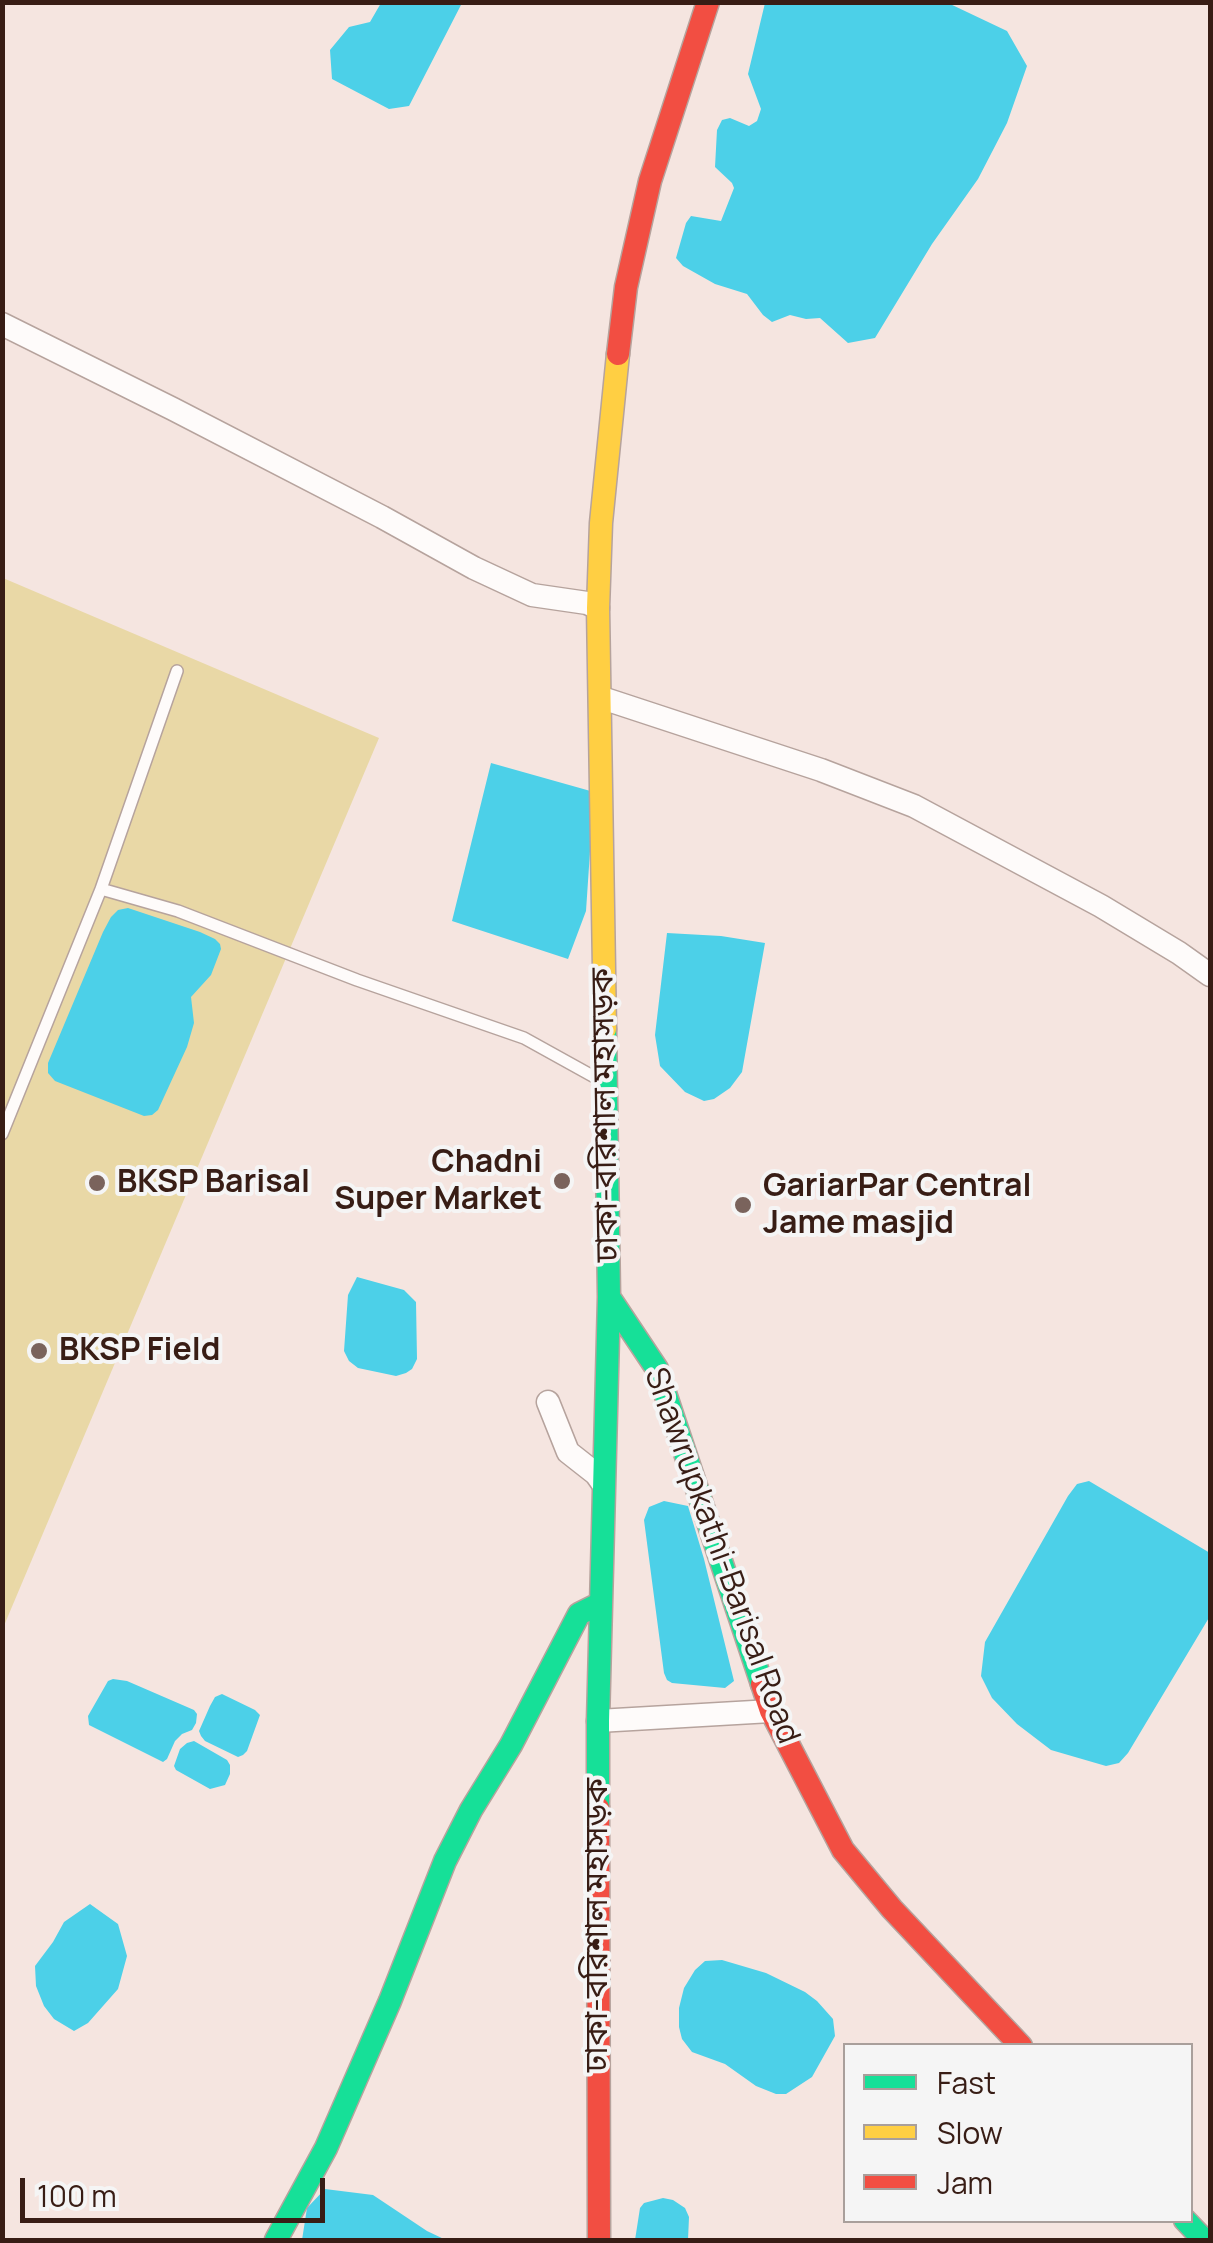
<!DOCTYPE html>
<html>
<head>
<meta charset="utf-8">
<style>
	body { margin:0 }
	#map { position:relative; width:1213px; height:2243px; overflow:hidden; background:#f5e5e0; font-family:Manrope,sans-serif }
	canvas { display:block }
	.frame { position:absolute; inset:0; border:5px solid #381d15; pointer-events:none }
	.legend { position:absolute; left:843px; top:2043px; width:350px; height:180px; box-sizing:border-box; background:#f5f5f5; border:2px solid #a99f9b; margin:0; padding:12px 18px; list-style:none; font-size:30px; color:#381d15 }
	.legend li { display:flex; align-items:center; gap:20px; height:50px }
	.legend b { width:50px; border:2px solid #a99f9b }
	.scale { position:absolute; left:20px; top:2178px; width:305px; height:45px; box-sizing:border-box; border:5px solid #381d15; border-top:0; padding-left:12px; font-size:30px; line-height:35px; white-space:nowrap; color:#381d15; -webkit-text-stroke:8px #f5f5f5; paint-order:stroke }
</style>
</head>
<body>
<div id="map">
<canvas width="1213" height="2243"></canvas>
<div class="frame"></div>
<ul class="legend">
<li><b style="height:12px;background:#16e098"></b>Fast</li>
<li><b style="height:12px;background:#ffcf43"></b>Slow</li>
<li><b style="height:12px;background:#f24e42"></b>Jam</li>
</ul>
<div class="scale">100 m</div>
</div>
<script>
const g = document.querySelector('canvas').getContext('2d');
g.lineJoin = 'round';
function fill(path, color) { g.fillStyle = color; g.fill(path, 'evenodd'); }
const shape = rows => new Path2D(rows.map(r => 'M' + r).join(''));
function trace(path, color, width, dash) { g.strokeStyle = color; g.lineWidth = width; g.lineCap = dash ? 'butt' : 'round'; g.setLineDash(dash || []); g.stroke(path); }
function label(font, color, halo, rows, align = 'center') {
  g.font = font + ' Manrope,"Noto Sans Bengali",sans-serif'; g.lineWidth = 8; g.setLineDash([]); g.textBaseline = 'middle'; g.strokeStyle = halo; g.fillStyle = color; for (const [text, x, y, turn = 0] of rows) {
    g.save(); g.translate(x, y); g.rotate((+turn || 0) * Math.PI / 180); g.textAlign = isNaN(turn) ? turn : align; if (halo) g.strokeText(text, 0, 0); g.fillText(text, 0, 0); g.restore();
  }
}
const green = shape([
	[3,578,379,738,3,1628]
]);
const water = shape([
	[381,3,462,3,409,106,389,109,332,79,330,50,349,27,370,22],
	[765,3,948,3,1007,31,1027,66,1007,123,978,179,932,244,875,338,848,343,820,318,806,319,790,315,772,322,763,315,747,294,715,284,683,266,676,258,686,223,691,216,721,221,734,188,732,183,715,167,717,130,722,120,730,118,749,126,757,121,761,109,748,74],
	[491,763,594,792,586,911,568,959,452,921],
	[128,908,200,932,215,939,220,944,221,949,211,975,191,997,194,1023,187,1047,158,1110,152,1115,144,1116,55,1081,48,1073,48,1063,103,932,111,917,118,910],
	[667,933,721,936,765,943,742,1072,730,1088,714,1099,704,1101,685,1092,660,1066,655,1035],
	[357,1277,404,1290,416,1302,417,1359,412,1369,406,1373,396,1376,358,1368,349,1361,344,1351,348,1295],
	[1089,1481,1210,1553,1210,1616,1128,1753,1119,1763,1106,1766,1051,1750,1017,1724,992,1698,981,1676,985,1642,1068,1496,1077,1484],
	[664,1501,688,1506,704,1559,734,1681,725,1688,672,1683,667,1680,664,1673,644,1520,649,1507],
	[113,1679,127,1681,194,1710,197,1714,196,1723,192,1730,182,1734,175,1741,167,1759,163,1762,89,1725,88,1716,108,1681],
	[222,1694,255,1710,260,1715,247,1751,243,1755,238,1757,205,1741,201,1736,199,1731,210,1706,215,1697],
	[194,1741,227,1760,230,1765,230,1774,225,1785,210,1789,176,1770,174,1766,180,1749,187,1743],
	[90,1904,118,1924,127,1956,118,1989,88,2023,74,2031,54,2019,44,2006,36,1986,35,1966,53,1942,64,1922],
	[722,1960,766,1973,805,1992,817,2001,833,2019,835,2036,812,2077,786,2094,776,2094,756,2086,725,2064,692,2052,682,2039,679,2027,679,2008,684,1988,695,1970,705,1961],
	[325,2189,373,2195,427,2231,446,2240,302,2240,307,2208],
	[663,2198,673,2200,685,2208,689,2217,688,2240,635,2240,640,2208,644,2203]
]);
const lane = shape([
	[101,889,178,911,357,980,524,1038,598,1079],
	[2,1134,101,889,177,671]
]);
const street = shape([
	[2,324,173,409,382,517,474,568,532,595,587,603,598,608],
	[602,698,821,770,914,806,1101,906,1179,953,1210,975],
	[548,1402,568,1452,596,1474,603,1484],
	[598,1721,771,1711]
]);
const fast = shape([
	[609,1297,657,1369,762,1684],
	[598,1808,598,1721,609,1297,605,1029],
	[1185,2220,1204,2240],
	[276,2240,326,2148,390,2001,445,1861,471,1810,511,1745,579,1614,601,1603]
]);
const slow = shape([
	[605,1029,598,608,601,523,618,354]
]);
const jam = shape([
	[618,354,626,287,650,181,708,2],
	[762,1684,771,1711,843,1850,892,1909,1021,2046],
	[598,1808,599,2240]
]);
const markers = [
	[562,1181,10,"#7a635c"],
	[97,1183,10,"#7a635c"],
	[743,1205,10,"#7a635c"],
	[39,1351,10,"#7a635c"]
];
const streetNames = [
	["ঢাকা-বরিশাল মহাসড়ক",606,1115,-91],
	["Shawrupkathi-Barisal Road",721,1556,70],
	["ঢাকা-বরিশাল মহাসড়ক",598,1925,-90]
];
const poiNames = [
	["Chadni",542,1163,"right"],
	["Super Market",542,1200,"right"],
	["BKSP Barisal",117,1183],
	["GariarPar Central",763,1187],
	["Jame masjid",763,1224],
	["BKSP Field",59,1351]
];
fill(green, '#e9d8a6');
fill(water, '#4cd0e8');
trace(lane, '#b6a39d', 14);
trace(street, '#b6a39d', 25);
trace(fast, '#b6a39d', 25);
trace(slow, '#b6a39d', 25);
trace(jam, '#b6a39d', 25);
trace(lane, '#fefbfa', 11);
trace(street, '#fefbfa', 22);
trace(fast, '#16e098', 22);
trace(slow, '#ffcf43', 22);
trace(jam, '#f24e42', 22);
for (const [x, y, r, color] of markers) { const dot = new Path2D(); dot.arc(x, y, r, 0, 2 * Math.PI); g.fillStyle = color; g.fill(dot); trace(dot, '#f5f5f5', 4); }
label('32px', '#381d15', '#f5f5f5', streetNames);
label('bold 32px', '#381d15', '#f5f5f5', poiNames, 'left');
</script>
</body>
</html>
